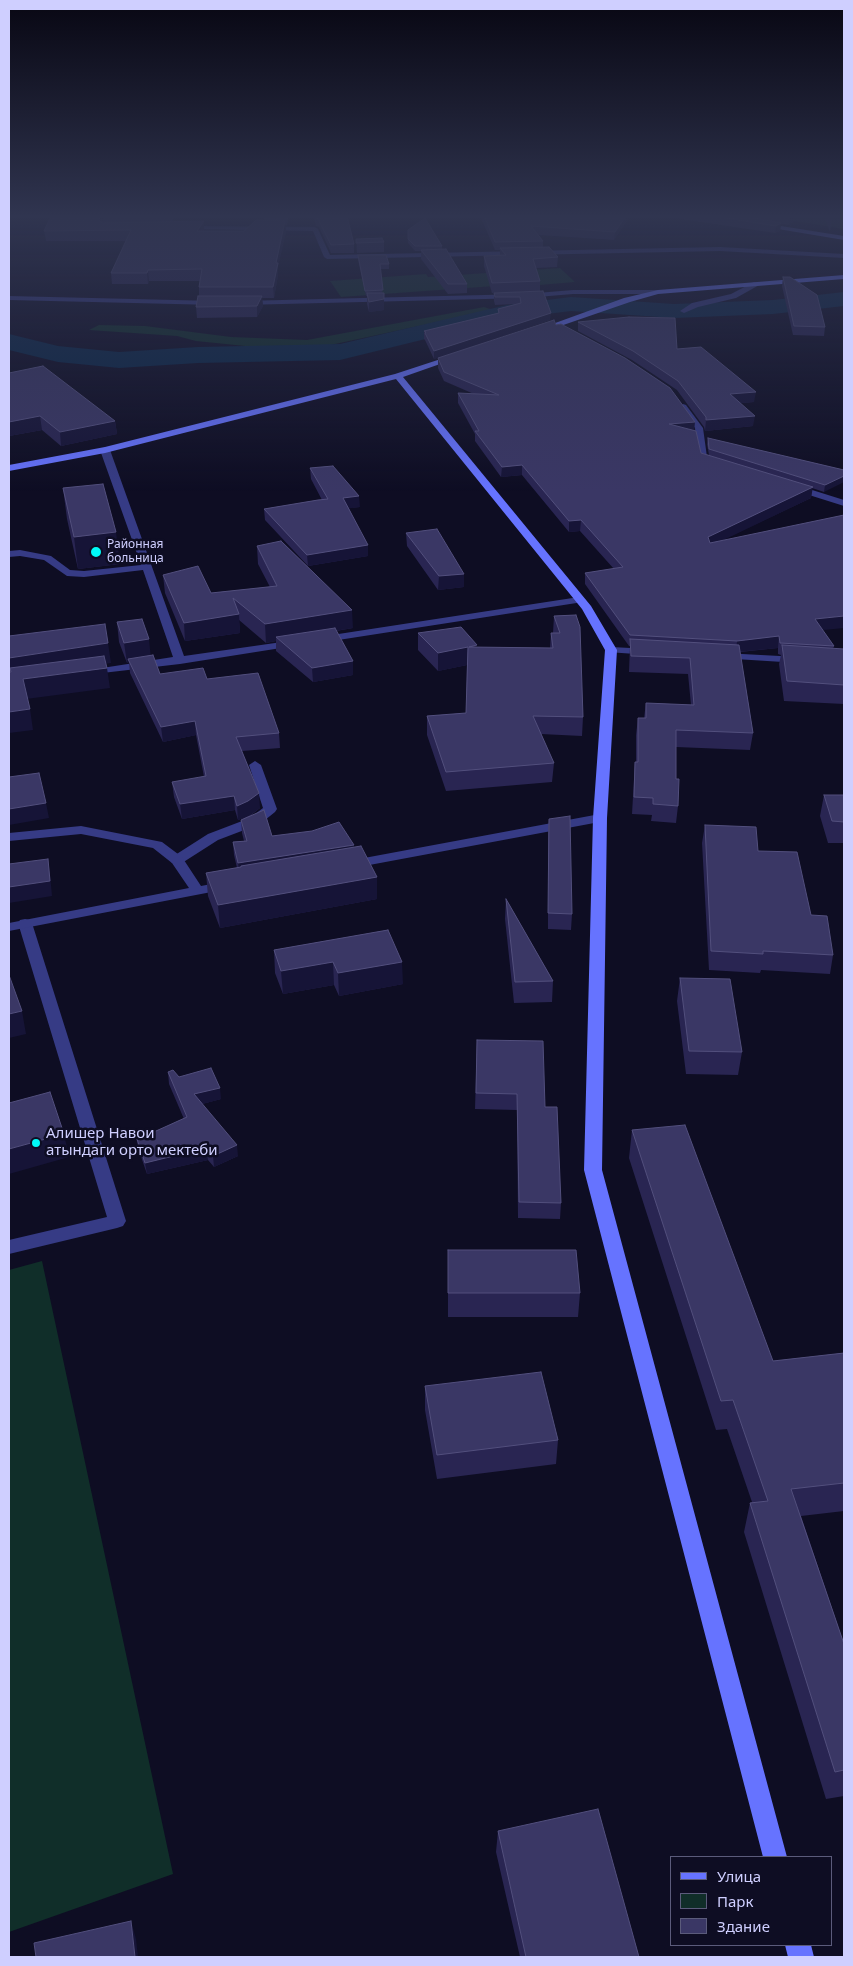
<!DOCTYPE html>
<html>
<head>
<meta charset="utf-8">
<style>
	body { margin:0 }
	#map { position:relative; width:853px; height:1966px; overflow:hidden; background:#0e0d23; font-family:"Noto Sans",sans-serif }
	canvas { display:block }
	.frame { position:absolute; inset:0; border:10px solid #cfcfff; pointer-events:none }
	.legend { position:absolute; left:670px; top:1856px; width:162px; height:90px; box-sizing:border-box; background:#0e0d23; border:1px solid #5b5b7b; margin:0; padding:6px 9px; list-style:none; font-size:15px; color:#cfcfff }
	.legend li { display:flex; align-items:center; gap:10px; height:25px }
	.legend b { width:25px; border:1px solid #5b5b7b }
</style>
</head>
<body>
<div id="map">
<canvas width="853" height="1966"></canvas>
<div class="frame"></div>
<ul class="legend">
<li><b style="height:6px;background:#6673ff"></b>Улица</li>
<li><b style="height:14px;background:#102e29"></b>Парк</li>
<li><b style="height:14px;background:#3a3765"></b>Здание</li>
</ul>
</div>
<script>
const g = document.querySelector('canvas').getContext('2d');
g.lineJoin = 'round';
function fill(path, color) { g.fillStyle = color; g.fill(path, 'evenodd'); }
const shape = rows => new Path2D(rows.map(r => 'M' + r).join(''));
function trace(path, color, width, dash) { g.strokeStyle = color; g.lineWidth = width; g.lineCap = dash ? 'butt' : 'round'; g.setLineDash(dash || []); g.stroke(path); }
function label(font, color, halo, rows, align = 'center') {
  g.font = font + ' "Noto Sans",sans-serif'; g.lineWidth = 5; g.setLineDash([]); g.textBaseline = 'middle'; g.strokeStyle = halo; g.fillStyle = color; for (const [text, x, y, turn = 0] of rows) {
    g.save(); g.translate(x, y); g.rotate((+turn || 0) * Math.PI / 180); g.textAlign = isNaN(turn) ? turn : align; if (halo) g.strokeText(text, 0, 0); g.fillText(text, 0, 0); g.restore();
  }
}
const green = shape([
	[776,216,844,216,844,229,776,218],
	[560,268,575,282,528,286,523,284,341,297,330,281,426,274,428,277],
	[484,307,493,310,312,349,255,347,196,341,177,336,89,330,99,325,145,326,231,337,307,340],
	[42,1261,173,1874,9,1932,9,1270]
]);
const river = shape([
	[844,292,844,306,773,314,674,318,571,311,507,319,340,360,198,363,119,368,58,362,9,350,9,334,58,346,119,352,198,347,340,344,507,305,571,297,674,304,773,300,844,292]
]);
const lane = shape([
	[255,761,261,765,277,809,275,812,260,824,218,840,182,863,172,863,170,860,172,857,208,834,250,818,263,808,249,765,255,761],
	[25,919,30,920,32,923,126,1221,123,1226,117,1228,9,1254,9,1240,107,1217,18,923,20,920,25,919]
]);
const street = shape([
	[186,226,315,227,318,229,330,255,720,247,844,254,844,258,720,251,327,259,324,257,313,231,184,229,183,228,186,226],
	[754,282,761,284,736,298,698,307,684,313,680,311,692,303,731,294,754,282],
	[573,290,658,290,662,292,658,294,573,294,525,298,242,305,238,303,242,301,525,294,573,290],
	[9,296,216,301,220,303,216,305,9,300,9,296],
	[683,404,686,405,703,428,707,457,719,461,719,465,713,465,698,459,695,428,679,407,683,404],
	[105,447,110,450,184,656,296,640,302,643,300,645,180,664,85,675,83,673,85,671,89,670,173,657,143,570,84,577,67,576,44,560,20,556,9,557,9,551,20,550,51,556,70,570,84,571,141,565,100,450,105,447],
	[793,484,844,500,844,506,790,489,790,485,793,484],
	[579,597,584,600,583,602,319,643,313,640,319,637,579,597],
	[611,647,650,649,656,652,650,655,607,652,605,650,607,648,611,647],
	[723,653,799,657,805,660,799,663,719,658,717,656,723,653],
	[600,814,607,818,605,821,348,869,341,865,348,861,600,814],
	[81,826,162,842,182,857,201,886,227,881,234,885,227,889,9,931,9,923,189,888,172,863,153,848,81,834,9,841,9,833,81,826]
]);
const secondary = shape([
	[762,223,844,236,844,240,760,226,760,224,762,223],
	[844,275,844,279,658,294,630,302,543,332,536,330,624,298,658,290,844,275],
	[453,355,460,357,403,377,591,606,617,650,607,818,602,1170,787,1857,763,1857,584,1170,593,818,605,650,582,609,396,379,105,453,9,471,9,465,105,447,395,374,453,355],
	[785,1945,811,1945,814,1957,788,1957,785,1945]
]);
const wall = shape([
	[51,216,173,216,173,222,204,231,244,231,264,221,264,219,267,216,289,216,287,225,285,225,286,232,278,266,278,275,274,298,262,298,263,306,257,317,197,318,196,307,199,296,199,287,200,281,149,281,148,284,112,284,111,273,126,241,46,241,44,231],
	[313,216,347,216,354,244,354,253,331,253,319,227,316,226],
	[480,216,630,216,614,240,538,235,543,241,543,247,558,257,557,267,536,268,540,281,540,291,492,293,484,266,484,256,500,255,500,250,495,250],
	[661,216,794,216,793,222,789,225,781,224,780,231,775,233],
	[824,216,832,216,830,232],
	[408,230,442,246,442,249,467,284,467,293,448,294,421,259,421,251,415,251,408,243],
	[356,239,384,242,384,252,357,253],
	[358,255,389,264,389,269,380,269,384,310,369,312,367,304,367,296,366,296,358,260],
	[783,277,825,327,824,336,793,335,782,286],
	[543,291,550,320,434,359,425,340,424,339,424,331,498,313,498,309,515,304,495,305,494,301,494,293],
	[578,322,754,402,740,403,753,426,705,431,704,427,677,390,632,360,578,331],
	[556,325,694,430,701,453,709,455,707,444,708,438,844,470,824,492,812,488,811,498,720,541,822,630,834,646,833,649,844,649,844,704,784,701,779,664,781,655,778,654,778,648,740,652,753,733,750,750,676,747,676,779,678,806,676,823,651,821,652,815,632,814,634,779,635,762,636,762,636,735,638,718,644,718,646,703,691,705,688,674,629,672,630,646,629,646,585,584,585,573,614,569,580,531,569,532,522,475,501,477,475,441,475,434,458,403,458,393,474,394,444,381,438,368,438,358],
	[9,373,115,421,117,434,61,446,42,430,9,436],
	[310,468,360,507,349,508,368,556,308,566,265,520,264,509,322,500,311,479],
	[63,488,120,564,78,569,67,519],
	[406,533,464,574,464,587,438,590,407,546],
	[257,546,353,628,336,631,353,661,353,675,313,682,276,651,276,641,266,643,239,620,240,633,185,641,165,593,163,575,211,593,270,587,258,564],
	[576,615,583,717,582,736,541,734,554,763,552,782,446,791,427,735,427,716,466,713,467,665,438,671,418,650,418,633,477,647,550,648,551,633,553,633,554,616],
	[117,622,151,656,160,674,207,679,279,733,280,748,242,751,260,808,250,816,272,836,354,848,377,877,377,899,220,928,208,896,206,873,237,868,234,855,233,842,244,841,242,833,241,820,246,817,238,820,235,810,182,819,174,797,172,782,204,777,196,735,163,742,130,673,129,662,127,663,119,642],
	[824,795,844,795,844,843,828,843,820,816],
	[549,819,572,914,571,930,548,929,548,834],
	[705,825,758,851,811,915,833,955,830,974,761,970,760,973,709,970,702,843],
	[506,899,553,981,552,1002,514,1003,505,919],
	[388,930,403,984,339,996,334,985,283,994,275,973,274,950],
	[680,978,742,1052,738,1075,686,1074,677,1001],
	[477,1040,545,1107,561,1203,560,1219,518,1218,517,1110,475,1109],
	[168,1072,221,1099,202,1104,238,1156,214,1167,208,1160,147,1174,138,1148,136,1136,156,1131,184,1119,169,1084],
	[632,1130,773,1361,844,1353,844,1511,801,1516,844,1644,844,1796,826,1799,744,1532,750,1503,752,1502,727,1429,716,1430,629,1158],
	[448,1250,580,1293,578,1317,448,1317],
	[425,1386,558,1440,556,1464,437,1479,425,1410],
	[498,1831,639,1957,520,1957,496,1852]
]);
const shadedWall = shape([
	[102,216,103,216,104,226,98,220],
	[626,216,630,216,614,240,615,232],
	[791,216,794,216,793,222,789,225,790,217],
	[204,221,204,232,197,231],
	[285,221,286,232,278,266,278,275,274,298,273,287,276,263],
	[781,223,780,231,775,233,776,226],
	[148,270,149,281,148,284,147,273],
	[262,296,263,306,257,317,257,306],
	[384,299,384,310,369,312,369,302],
	[551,313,550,320,434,359,434,351],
	[756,392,754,402,729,404,730,394],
	[40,416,42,430,9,436,9,422],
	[755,416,753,426,705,431,706,420],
	[115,421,117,434,61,446,60,432],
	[695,422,694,432,669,424],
	[522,465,522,475,501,477,502,467],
	[844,476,844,482,824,492,825,485],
	[813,487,811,498,707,548,708,537],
	[359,496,360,507,344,509,343,498],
	[581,520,580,531,569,532,569,521],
	[116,532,120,564,78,569,74,537],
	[368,545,368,556,308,566,307,555],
	[464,574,464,587,438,590,439,576],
	[352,610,353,628,279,640,276,637,276,641,266,643,265,624],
	[239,614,240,633,185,641,184,623],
	[844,616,844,628,813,631,815,619],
	[779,636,778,648,736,652,737,641],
	[149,639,151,659,128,659,129,662,127,663,124,643],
	[108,643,111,663,11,679,9,663,9,658],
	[468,647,467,665,438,671,438,653],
	[353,661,353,675,313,682,312,668],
	[107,668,110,688,26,699,23,679],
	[30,709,33,730,9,733,9,712],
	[195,721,196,735,163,742,161,727],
	[259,793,260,808,249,816,238,820,237,806],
	[234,796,235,810,182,819,180,804],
	[46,803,49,818,9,825,9,809],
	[354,845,355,858,240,876,238,863],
	[48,859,50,874,52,896,9,903,9,887],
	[377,877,377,899,220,928,218,905],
	[333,962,334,985,283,994,281,971],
	[402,962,403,984,339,996,338,973],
	[22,1011,26,1034,9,1038,9,1014],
	[220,1088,221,1099,195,1106,194,1094],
	[64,1134,69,1157,9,1174,9,1149],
	[237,1145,238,1156,214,1167,213,1156],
	[206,1148,208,1160,147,1174,145,1163],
	[131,1921,136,1939,138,1957,135,1957]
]);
const building = shape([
	[51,216,102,216,98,220,103,223,204,221,197,231,244,231,256,220,285,221,276,263,278,263,273,287,199,287,202,269,148,270,147,273,111,273,131,230,44,231,51,216],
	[267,216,288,216,287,220,264,219,267,216],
	[315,216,347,216,354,244,331,245,318,219,315,218,315,216],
	[484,216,626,216,615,232,531,226,543,241,495,242,484,216],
	[714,216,744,216,781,223,776,226,714,216],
	[425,218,442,246,415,246,408,239,408,230,425,218],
	[382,238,384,242,356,243,356,239,382,238],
	[549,247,558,257,533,259,540,281,492,283,484,256,506,255,500,248,549,247],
	[446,249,467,284,448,284,421,250,446,249],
	[358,255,386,255,389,264,380,264,383,290,365,291,358,255],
	[783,277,790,277,817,295,825,327,794,326,783,277],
	[543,291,551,313,434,351,425,333,426,332,424,331,499,313,498,309,521,303,520,297,495,297,494,293,543,291],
	[367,293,384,293,384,299,369,302,367,293],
	[198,296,262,296,257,306,196,307,198,296],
	[629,317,675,318,677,349,701,347,756,392,730,394,755,416,706,420,706,417,678,381,633,351,578,322,629,317],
	[554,320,556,325,561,324,625,358,670,388,695,422,669,424,696,431,701,453,813,487,708,537,710,543,844,515,844,616,815,619,834,646,780,643,779,636,737,641,630,635,585,573,623,567,581,520,569,521,522,465,502,467,475,431,479,431,458,393,499,395,444,372,438,358,554,320],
	[43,366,115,421,60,432,40,416,9,422,9,373,43,366],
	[708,438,844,470,844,476,825,485,709,449,708,438],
	[333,466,359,496,343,498,368,545,307,555,264,509,318,500,328,499,310,468,333,466],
	[103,484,116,532,74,537,63,488,103,484],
	[437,529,464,574,439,576,406,533,437,529],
	[281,541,352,610,265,624,233,598,239,614,184,623,163,575,198,566,211,593,277,586,257,546,281,541],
	[576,615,580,627,583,717,533,716,554,763,446,772,427,716,466,713,468,647,438,653,418,633,461,627,477,645,469,647,553,648,551,633,560,633,554,616,576,615],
	[142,619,149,639,124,643,117,622,142,619],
	[105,624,108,643,9,658,9,636,105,624],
	[335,628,353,661,312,668,276,637,335,628],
	[630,639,739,645,753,733,676,730,676,779,679,779,678,806,653,804,653,798,634,797,635,762,638,762,638,718,646,718,646,703,694,705,690,658,631,656,630,639],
	[782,645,844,649,844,685,787,681,782,645],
	[153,655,160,674,203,668,207,679,258,673,279,733,236,737,259,793,248,801,237,806,234,796,180,804,172,782,206,776,195,721,161,727,128,659,153,655],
	[104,656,107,668,23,679,30,709,9,712,9,672,11,672,10,668,104,656],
	[39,773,46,803,9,809,9,777,39,773],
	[824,795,844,795,844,822,832,821,824,795],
	[264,810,272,836,312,831,339,822,354,845,238,863,233,842,247,841,241,820,264,810],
	[570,816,572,914,548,913,549,819,570,816],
	[705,825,756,827,758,851,797,852,811,915,827,916,833,955,763,951,763,954,711,951,705,825],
	[361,846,377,877,218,905,206,873,241,867,241,866,361,846],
	[48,859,50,881,9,887,9,864,48,859],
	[506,899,553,981,515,982,506,899],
	[388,930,402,962,338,973,333,962,281,971,274,950,388,930],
	[9,975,22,1011,9,1014,9,975],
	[680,978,730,979,742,1052,689,1051,680,978],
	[477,1040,543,1041,545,1107,557,1107,561,1203,519,1202,517,1094,476,1093,477,1040],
	[211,1068,220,1088,194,1094,237,1145,213,1156,206,1148,145,1163,136,1136,156,1131,187,1117,168,1072,173,1070,179,1077,211,1068],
	[50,1092,64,1134,9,1149,9,1103,50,1092],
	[685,1125,773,1361,844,1353,844,1483,791,1489,844,1644,844,1770,835,1772,750,1503,768,1501,733,1400,721,1401,632,1130,685,1125],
	[448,1250,576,1250,580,1293,448,1293,448,1250],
	[541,1372,558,1440,437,1455,425,1386,541,1372],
	[598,1809,639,1957,526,1957,498,1831,598,1809],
	[131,1921,135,1957,36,1957,34,1943,131,1921]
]);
const markers = [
	[96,552,6,"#00faf8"],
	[36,1143,5,"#00faf8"]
];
const farPoinames = [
	["Районная",107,545],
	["больница",107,559]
];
const poiNames = [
	["Алишер Навои",46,1134],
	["атындаги орто мектеби",46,1151]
];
fill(green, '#102e29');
fill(river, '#092646');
fill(lane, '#363b85');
fill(street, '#363b85');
fill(secondary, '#6673ff');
fill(wall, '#292552');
fill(shadedWall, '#161437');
fill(building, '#3a3765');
trace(building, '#524f7d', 1);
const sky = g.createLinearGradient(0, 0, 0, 492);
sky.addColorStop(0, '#080713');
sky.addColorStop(0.44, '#303550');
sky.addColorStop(1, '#30355000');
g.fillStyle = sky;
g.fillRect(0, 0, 853, 492);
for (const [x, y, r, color] of markers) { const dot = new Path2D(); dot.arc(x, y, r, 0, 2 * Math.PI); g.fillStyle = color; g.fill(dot); trace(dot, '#0e0d23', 2); }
label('12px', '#cfcfff', '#0e0d23', farPoinames, 'left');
label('15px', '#cfcfff', '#0e0d23', poiNames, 'left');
</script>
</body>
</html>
